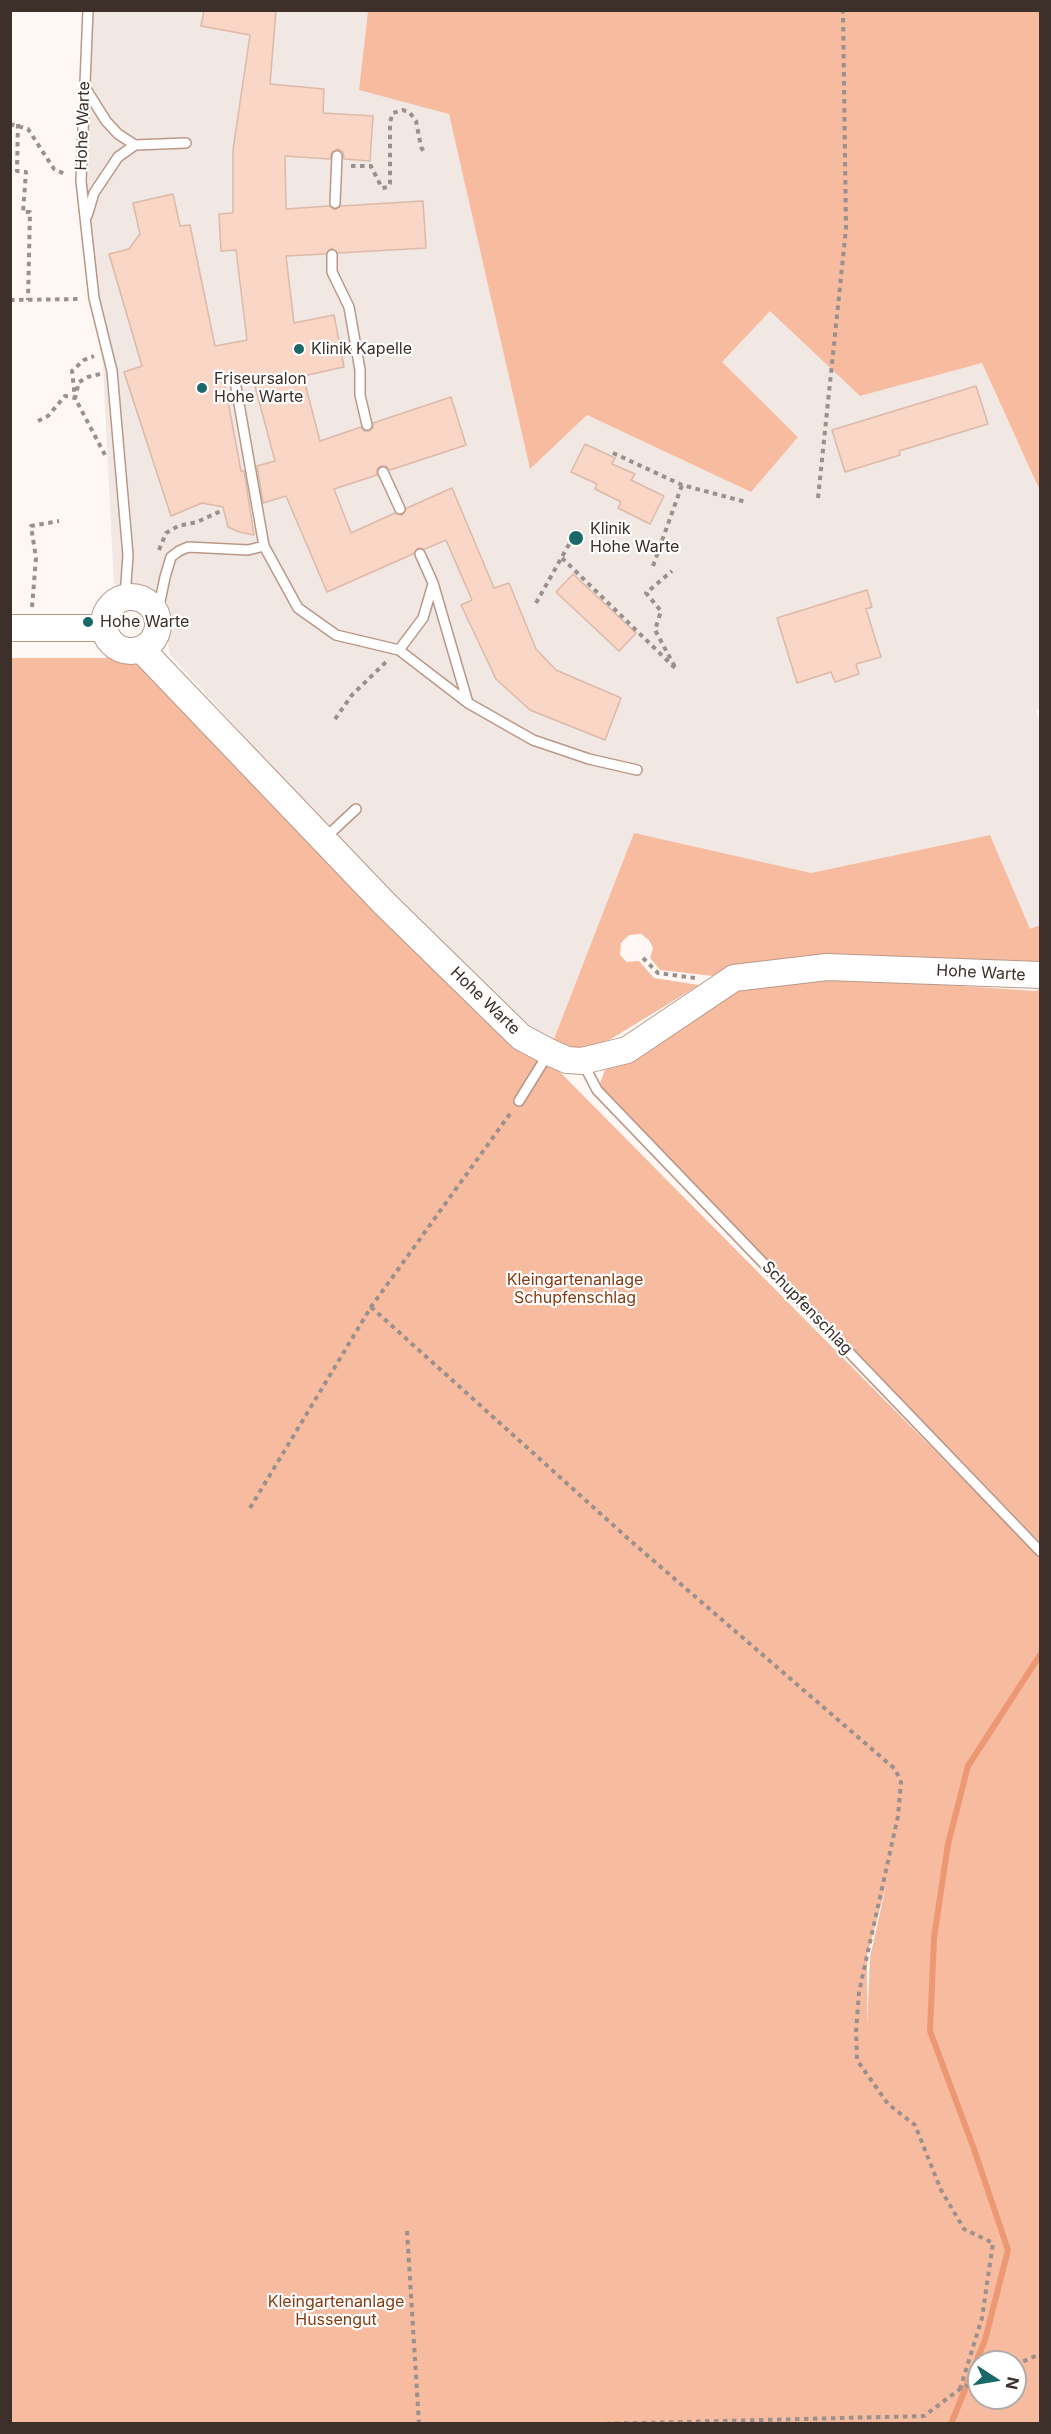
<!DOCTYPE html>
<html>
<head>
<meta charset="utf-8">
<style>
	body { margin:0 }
	#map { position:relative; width:1051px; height:2434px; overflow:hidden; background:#fff7f4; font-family:Inter,sans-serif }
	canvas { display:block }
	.frame { position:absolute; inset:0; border:12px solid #3d2f29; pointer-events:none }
	.north { position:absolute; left:967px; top:2350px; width:60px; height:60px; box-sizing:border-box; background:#fff; border:2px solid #b1aca9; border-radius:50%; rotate:102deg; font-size:16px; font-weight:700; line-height:24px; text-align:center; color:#3d2f29 }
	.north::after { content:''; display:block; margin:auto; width:21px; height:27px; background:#1a6868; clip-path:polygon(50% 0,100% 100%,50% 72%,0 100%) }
</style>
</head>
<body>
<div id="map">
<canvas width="1051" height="2434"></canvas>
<div class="frame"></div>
<div class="north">N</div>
</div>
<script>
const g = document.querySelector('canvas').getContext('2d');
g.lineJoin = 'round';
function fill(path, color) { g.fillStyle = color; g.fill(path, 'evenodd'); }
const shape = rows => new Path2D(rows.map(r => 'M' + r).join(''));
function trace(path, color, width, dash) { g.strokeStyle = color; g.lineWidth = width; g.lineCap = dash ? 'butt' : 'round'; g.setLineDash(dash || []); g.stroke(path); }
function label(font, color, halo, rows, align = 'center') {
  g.font = font + ' Inter,sans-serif'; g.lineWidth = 4.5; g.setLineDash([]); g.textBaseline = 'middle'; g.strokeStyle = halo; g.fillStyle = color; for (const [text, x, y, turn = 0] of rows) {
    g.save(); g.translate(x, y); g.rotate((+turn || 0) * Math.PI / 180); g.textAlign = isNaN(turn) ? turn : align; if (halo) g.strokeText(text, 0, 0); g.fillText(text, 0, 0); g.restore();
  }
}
const built = shape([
	[87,11,368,11,359,90,449,113,530,469,587,415,751,492,798,436,721,362,770,310,860,396,982,363,1040,491,1040,708,1036,710,1040,724,1040,925,1030,930,990,835,811,873,634,834,552,1044,537,1032,392,898,170,655,160,601,114,584,103,366,81,227]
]);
const green = shape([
	[368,11,1040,11,1040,491,982,363,860,396,770,311,722,362,798,437,751,492,587,415,530,469,449,114,359,90],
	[136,652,558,1070,1040,1557,1040,2423,11,2423,10,658,104,658],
	[887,1882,870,1957,867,2026,867,1956],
	[979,2362,1015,2362,1015,2398,979,2398],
	[634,833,811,873,990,835,1030,929,1040,925,1040,961,1035,964,729,969,713,976,660,970,650,958,653,948,649,940,641,934,629,935,621,943,620,955,627,962,639,961,654,978,699,985,611,1039,581,1052,552,1044],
	[828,977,1036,991,1040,989,1040,1542,599,1086,605,1070,737,988]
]);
const stream = shape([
	[951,2424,985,2340,1008,2250,974,2149,930,2031,934,1938,948,1844,968,1766,1040,1655]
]);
const building = shape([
	[204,10,276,10,270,84,324,89,323,113,373,116,370,161,344,159,343,152,338,149,332,152,330,159,285,156,286,209,329,206,335,210,341,206,423,201,426,248,338,253,331,248,326,254,286,256,294,323,334,315,344,367,303,376,320,441,361,427,364,431,369,431,373,428,373,423,451,397,466,445,390,470,386,466,381,466,377,469,377,475,334,489,351,533,395,513,402,515,407,508,452,488,494,588,509,583,536,649,556,670,621,698,605,740,530,710,496,679,461,605,472,600,446,540,425,549,418,548,413,554,327,592,286,496,263,503,257,466,275,461,252,375,240,377,234,374,224,380,241,471,244,471,254,535,239,532,228,527,223,507,202,503,171,516,124,372,142,366,109,254,129,249,140,234,133,203,173,194,180,226,190,225,215,346,247,340,236,250,221,251,219,214,233,213,233,150,250,35,201,26,204,10],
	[976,386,988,424,899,451,900,455,845,472,832,430,976,386],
	[585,444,615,458,612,464,635,474,631,480,664,496,650,524,618,508,621,502,595,489,597,484,571,472,585,444],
	[573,574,636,633,619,651,556,592,573,574],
	[867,590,872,607,866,609,881,657,856,664,859,674,835,682,831,672,797,683,777,618,867,590]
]);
const path = shape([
	[10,124,28,129,54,169,67,175],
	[18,124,17,171,26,172,23,212,30,212,28,300],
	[351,166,371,166,382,188,388,187,390,183,390,122,393,113,403,110,410,113,416,121,421,147,425,154],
	[10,300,82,299],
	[100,374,88,377,79,382,75,398,105,455],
	[38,421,48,416,65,396,75,398,72,371,84,360,94,356],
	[613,453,682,485,746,502],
	[818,498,846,229,843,10],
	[159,550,166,533,178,526,197,522,221,511],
	[562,558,676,669,655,630,661,611,646,593,672,571],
	[653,566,682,485],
	[536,603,572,539],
	[32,607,36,558,31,526,59,521],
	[335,719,352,695,387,661],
	[643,958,658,973,695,978],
	[371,1307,633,1543,895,1769,901,1782,898,1816,859,1992,856,2032,857,2060,888,2104,915,2125,941,2190,964,2229,993,2243,982,2318,960,2389],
	[250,1508,371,1307,512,1111],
	[407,2231,419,2424],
	[1015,2365,1040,2354],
	[597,2424,924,2416,960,2389,979,2381]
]);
const lane = shape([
	[88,10,81,181,94,298,112,371,128,555,125,597],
	[86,89,106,121,118,134,135,145],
	[335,203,337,156],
	[87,216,94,193,118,157,135,145,186,143],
	[332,255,332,272,349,307,360,370,360,395,367,425],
	[235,381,264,546],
	[383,472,400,509],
	[420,554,433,583,468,703],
	[157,616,165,577,171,557,179,551,188,547,248,550,264,546,298,608,336,635,399,650,468,703,533,740,589,759,637,770],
	[399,650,423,618,433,584],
	[325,838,356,809],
	[583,1063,597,1090,1040,1551],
	[519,1101,548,1054]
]);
const secondary = shape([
	'104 624a27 27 0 1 1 54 0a27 27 0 1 1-54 0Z',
	[10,628,103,628],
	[142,650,385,904,521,1037,549,1052,567,1060,582,1061,627,1050,734,978,827,967,1040,975]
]);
const markers = [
	[299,349,6,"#1a6868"],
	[202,388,6,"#1a6868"],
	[576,538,8,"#1a6868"],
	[88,622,6,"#1a6868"]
];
const streetNames = [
	["Hohe Warte",83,126,-88],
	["Hohe Warte",981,973,3],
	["Hohe Warte",485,1001,44],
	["Schupfenschlag",807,1308,46]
];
const poiNames = [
	["Klinik Kapelle",311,349],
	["Friseursalon",214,379],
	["Hohe Warte",214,397],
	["Klinik",590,529],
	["Hohe Warte",590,547],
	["Hohe Warte",100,622]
];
const parkNames = [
	["Kleingartenanlage",575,1280],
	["Schupfenschlag",575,1298],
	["Kleingartenanlage",336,2302],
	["Hussengut",336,2320]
];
fill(built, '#f1e7e3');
fill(green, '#f7bba0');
trace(stream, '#ec9973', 6);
fill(building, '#fad6c7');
trace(building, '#dcb9a9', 1.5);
trace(lane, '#ba9888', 12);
trace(secondary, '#ba9888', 28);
trace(path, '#9b908b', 4, [4.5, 4.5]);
trace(lane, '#fff', 9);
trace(secondary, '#fff', 26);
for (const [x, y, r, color] of markers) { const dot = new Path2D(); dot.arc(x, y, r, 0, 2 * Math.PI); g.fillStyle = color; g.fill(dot); trace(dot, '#fff', 2); }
label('16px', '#3d2f29', '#fff', streetNames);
label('16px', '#3d2f29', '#fff', poiNames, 'left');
label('16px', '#853b11', '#fff', parkNames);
</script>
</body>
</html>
